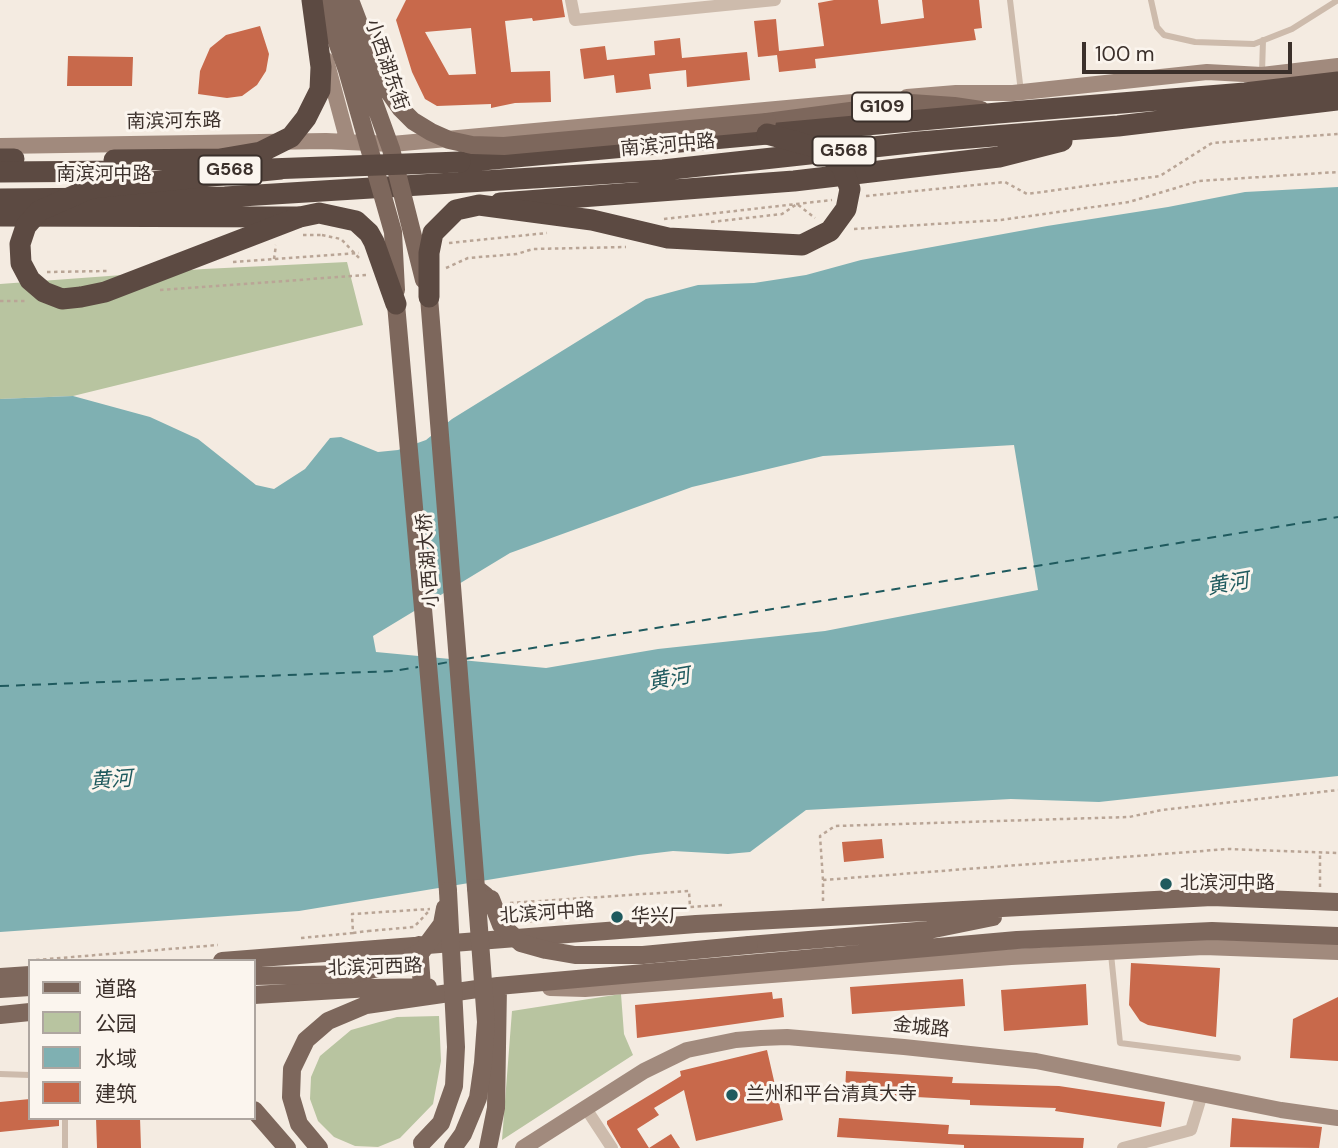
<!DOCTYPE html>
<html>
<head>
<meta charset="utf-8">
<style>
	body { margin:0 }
	#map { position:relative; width:1338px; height:1148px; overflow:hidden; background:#f4ebe1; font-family:"DM Sans","Noto Sans SC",sans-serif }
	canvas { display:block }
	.legend { position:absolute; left:28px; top:959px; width:228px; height:161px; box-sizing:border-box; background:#fbf5ee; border:2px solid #aea6a0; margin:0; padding:9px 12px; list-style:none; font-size:21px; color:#3b302b }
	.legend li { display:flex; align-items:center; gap:14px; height:35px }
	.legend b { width:35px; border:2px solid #aea6a0 }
	.scale { position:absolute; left:1082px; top:42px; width:210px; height:32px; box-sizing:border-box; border:4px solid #3b302b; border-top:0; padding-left:9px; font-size:21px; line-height:24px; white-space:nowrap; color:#3b302b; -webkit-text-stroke:5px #fbf5ee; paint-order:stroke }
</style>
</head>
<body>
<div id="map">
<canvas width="1338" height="1148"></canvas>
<ul class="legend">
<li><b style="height:9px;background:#7d675c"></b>道路</li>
<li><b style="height:19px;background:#b8c4a0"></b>公园</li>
<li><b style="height:19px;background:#7fb0b2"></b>水域</li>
<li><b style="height:19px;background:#c8694b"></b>建筑</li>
</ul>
<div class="scale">100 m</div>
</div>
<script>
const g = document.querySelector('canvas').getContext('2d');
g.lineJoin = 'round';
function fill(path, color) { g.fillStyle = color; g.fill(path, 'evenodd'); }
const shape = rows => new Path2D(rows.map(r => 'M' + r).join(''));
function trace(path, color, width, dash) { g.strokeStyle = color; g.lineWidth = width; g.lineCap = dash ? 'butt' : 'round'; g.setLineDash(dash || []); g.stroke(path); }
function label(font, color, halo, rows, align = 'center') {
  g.font = font + ' "DM Sans","Noto Sans SC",sans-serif'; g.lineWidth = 6; g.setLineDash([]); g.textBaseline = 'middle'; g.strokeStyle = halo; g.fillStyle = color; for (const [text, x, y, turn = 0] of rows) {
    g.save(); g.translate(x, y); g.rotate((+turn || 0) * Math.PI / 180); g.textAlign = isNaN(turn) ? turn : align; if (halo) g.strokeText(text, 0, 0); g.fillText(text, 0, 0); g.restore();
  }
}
const green = shape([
	[347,262,363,325,73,396,0,399,0,284,204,269],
	[621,994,624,1034,633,1055,502,1140,512,1011],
	[439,1016,441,1061,433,1104,400,1138,378,1147,355,1146,334,1137,318,1121,310,1099,311,1077,320,1056,351,1030,397,1017]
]);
const water = shape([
	[1338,187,1338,776,1099,802,1011,799,806,810,750,852,728,854,673,851,639,855,299,911,0,932,0,399,73,396,150,417,198,439,256,485,274,489,305,469,330,438,341,437,378,452,398,450,426,440,452,419,646,299,668,293,698,285,754,283,806,275,861,260,1047,226,1168,207,1245,192],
	[1014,445,1038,590,825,631,658,649,546,668,376,652,373,636,510,553,692,487,823,456]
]);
const ferry = shape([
	[465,659,1338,517],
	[438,664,449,662],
	[0,686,394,671,418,667]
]);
const building = shape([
	[406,0,562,0,565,17,533,21,532,18,505,21,511,72,550,71,551,102,515,103,491,108,491,104,437,106,425,99,412,72,396,20],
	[471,28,476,74,449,75,425,32],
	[834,0,878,0,881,24,924,18,922,0,979,0,982,28,974,29,976,40,815,59,816,68,779,72,777,55,758,57,754,21,776,19,779,51,824,46,818,3],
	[260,26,269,54,266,71,257,85,242,96,227,98,198,94,200,71,210,48,226,35],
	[680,38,682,58,747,52,750,80,687,87,686,70,649,74,651,89,616,93,614,75,584,79,580,49,605,46,607,60,655,55,654,41],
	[68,56,133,57,132,86,67,86],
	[882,839,884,858,844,862,842,842],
	[1131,963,1220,968,1216,1037,1148,1025,1140,1021,1129,1005],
	[963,979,965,1006,852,1014,850,987],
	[1086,984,1088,1025,1004,1031,1001,990],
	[772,992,773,999,782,998,784,1017,637,1038,635,1005],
	[1338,997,1338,1061,1290,1058,1293,1019],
	[767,1050,783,1120,696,1141,684,1090,654,1108,659,1115,637,1129,649,1148,671,1134,680,1148,621,1148,607,1124,607,1121,681,1076,680,1071],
	[846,1071,953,1077,952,1083,1059,1086,1165,1102,1161,1127,1055,1111,1056,1108,970,1105,970,1100,845,1093],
	[30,1099,30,1118,59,1118,59,1126,0,1132,0,1102],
	[96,1118,140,1118,141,1148,97,1148],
	[839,1118,949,1125,948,1134,1084,1138,1083,1148,964,1148,964,1145,837,1137],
	[1232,1118,1322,1127,1319,1148,1230,1147]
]);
const path = shape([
	[866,196,1005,182,1027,194,1160,176,1212,143,1338,134],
	[664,219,832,200],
	[711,222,782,214,797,204,815,218],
	[854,229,1001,220,1129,202,1199,181,1338,172],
	[303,235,322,235],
	[449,243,547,233],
	[274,259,276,245],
	[233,262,359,253],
	[446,268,468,258,517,254,533,249,626,247],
	[47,272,107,271],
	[160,290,367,275],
	[0,301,28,301],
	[823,880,820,836,835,826,1129,817,1162,810,1338,790],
	[1320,887,1320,852],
	[823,901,823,880,1228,849,1338,853],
	[510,903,689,891,690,907,722,905],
	[564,914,578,911,581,898],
	[353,933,368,931],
	[301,938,353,933,352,914,430,909],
	[36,960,218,945]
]);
const lane = shape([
	[1010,0,1021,92],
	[1151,0,1157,27,1164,35,1195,42,1254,44,1292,29,1338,0],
	[1262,73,1263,40],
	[1111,954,1120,1043,1238,1058],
	[0,1074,30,1075],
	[65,1118,65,1148]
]);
const street = shape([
	[571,0,575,20,775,0],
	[585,1107,612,1148],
	[1123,1148,1191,1130,1202,1094]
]);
const secondary = shape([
	[326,60,348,142],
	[907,97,956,93,1013,93,1207,72,1262,75,1338,66],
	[0,146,326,141,392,144,864,101],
	[550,988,585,989,1011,957,1204,947,1338,952],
	[523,1148,644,1071,687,1050,736,1040,761,1038,787,1037,904,1047,1036,1061,1281,1110,1338,1118]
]);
const primary = shape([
	[767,122,911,103,954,106,981,110],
	[429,297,476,888,486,896],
	[396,304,448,891],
	[419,945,422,987],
	[749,945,929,930,993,917],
	[222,961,696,924,1212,897,1338,902],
	[0,977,30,975],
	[0,989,30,987],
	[254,995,371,988,428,987],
	[0,1015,30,1012],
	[254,1110,287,1148],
	[319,1148,299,1124,291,1097,292,1069,306,1040,328,1021,366,1005,498,986,1017,940,1212,931,1338,936],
	[488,1148,496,1108,498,986]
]);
const highway = shape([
	[0,159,14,159],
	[460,162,998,113,1245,93,1338,82],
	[0,199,225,197,663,170,919,142,1118,126,1338,100],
	[500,203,794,181,999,157,1062,141],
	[0,216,299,217]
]);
const pathBridge = shape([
	[322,235,341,239,361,260],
	[523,923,564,914],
	[368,931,414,927,428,912]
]);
const primaryBridge = shape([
	[322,0,347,70,393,232,396,290],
	[337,0,391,149,424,280],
	[350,0,380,79,401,109,413,121,431,132,449,140,472,145,504,146,767,122],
	[491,899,501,925,521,943,546,950,575,955,643,955,749,945],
	[254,976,353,974,399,963,422,951,442,924,445,908],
	[422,1143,441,1123,454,1086,456,1047,448,891],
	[453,1148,463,1134,478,1098,483,1063,486,1022,476,888]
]);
const highwayBridge = shape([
	[114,160,220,159,261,152,291,137,306,118,320,90,321,67,312,0],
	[269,169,460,162],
	[281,169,91,188,39,211,26,226,20,244,21,263,30,280,44,292,62,299,81,297,105,292,300,217,319,213,356,221,369,233,374,242,396,304],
	[0,172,132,171],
	[429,297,429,253,433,233,456,210,479,205,592,220,668,238,802,245,830,231,846,209,850,189,842,166,819,148,767,134]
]);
const markers = [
	[1166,884,7,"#1f5a5e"],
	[617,917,7,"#1f5a5e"],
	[732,1095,7,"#1f5a5e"]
];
const shields = [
	[882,107,60],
	[844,151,63],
	[230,170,63]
];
const shieldNames = [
	["G109",882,107],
	["G568",844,151],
	["G568",230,170]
];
const streetNames = [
	["小西湖东街",386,65,71],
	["南滨河东路",174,122,-1],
	["南滨河中路",668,146,-5],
	["南滨河中路",104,175],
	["小西湖大桥",429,560,-95],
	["北滨河中路",547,914,-4],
	["北滨河西路",375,968,-2],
	["金城路",921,1028,6]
];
const poiNames = [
	["北滨河中路",1180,884],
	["华兴厂",631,917],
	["兰州和平台清真大寺",746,1095]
];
const waterNames = [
	["黄河",1228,585,-10],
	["黄河",669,680,-10],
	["黄河",111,781,-4]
];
fill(green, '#b8c4a0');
fill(water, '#7fb0b2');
trace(ferry, '#1f5a5e', 2, [9, 7]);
fill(building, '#c8694b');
trace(path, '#b9a596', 2.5, [3.5, 3.5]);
trace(lane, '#cdbbac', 6);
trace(street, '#cdbbac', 12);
trace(secondary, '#a18a7d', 16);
trace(primary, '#7d675c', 18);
trace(highway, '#5c4a42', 21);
trace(pathBridge, '#b9a596', 2.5, [3.5, 3.5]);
trace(primaryBridge, '#7d675c', 18);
trace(highwayBridge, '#5c4a42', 21);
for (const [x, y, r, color] of markers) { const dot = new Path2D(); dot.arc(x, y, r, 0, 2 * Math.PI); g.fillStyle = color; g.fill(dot); trace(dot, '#fbf5ee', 2.5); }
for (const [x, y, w] of shields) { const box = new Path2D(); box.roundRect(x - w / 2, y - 14.5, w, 29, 5); g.fillStyle = '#fbf5ee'; g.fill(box); trace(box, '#3b302b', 2); }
label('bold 18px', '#3b302b', null, shieldNames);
label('19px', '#3b302b', '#fbf5ee', streetNames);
label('19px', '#3b302b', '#fbf5ee', poiNames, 'left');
label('italic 21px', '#1f5a5e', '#fbf5ee', waterNames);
</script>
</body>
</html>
